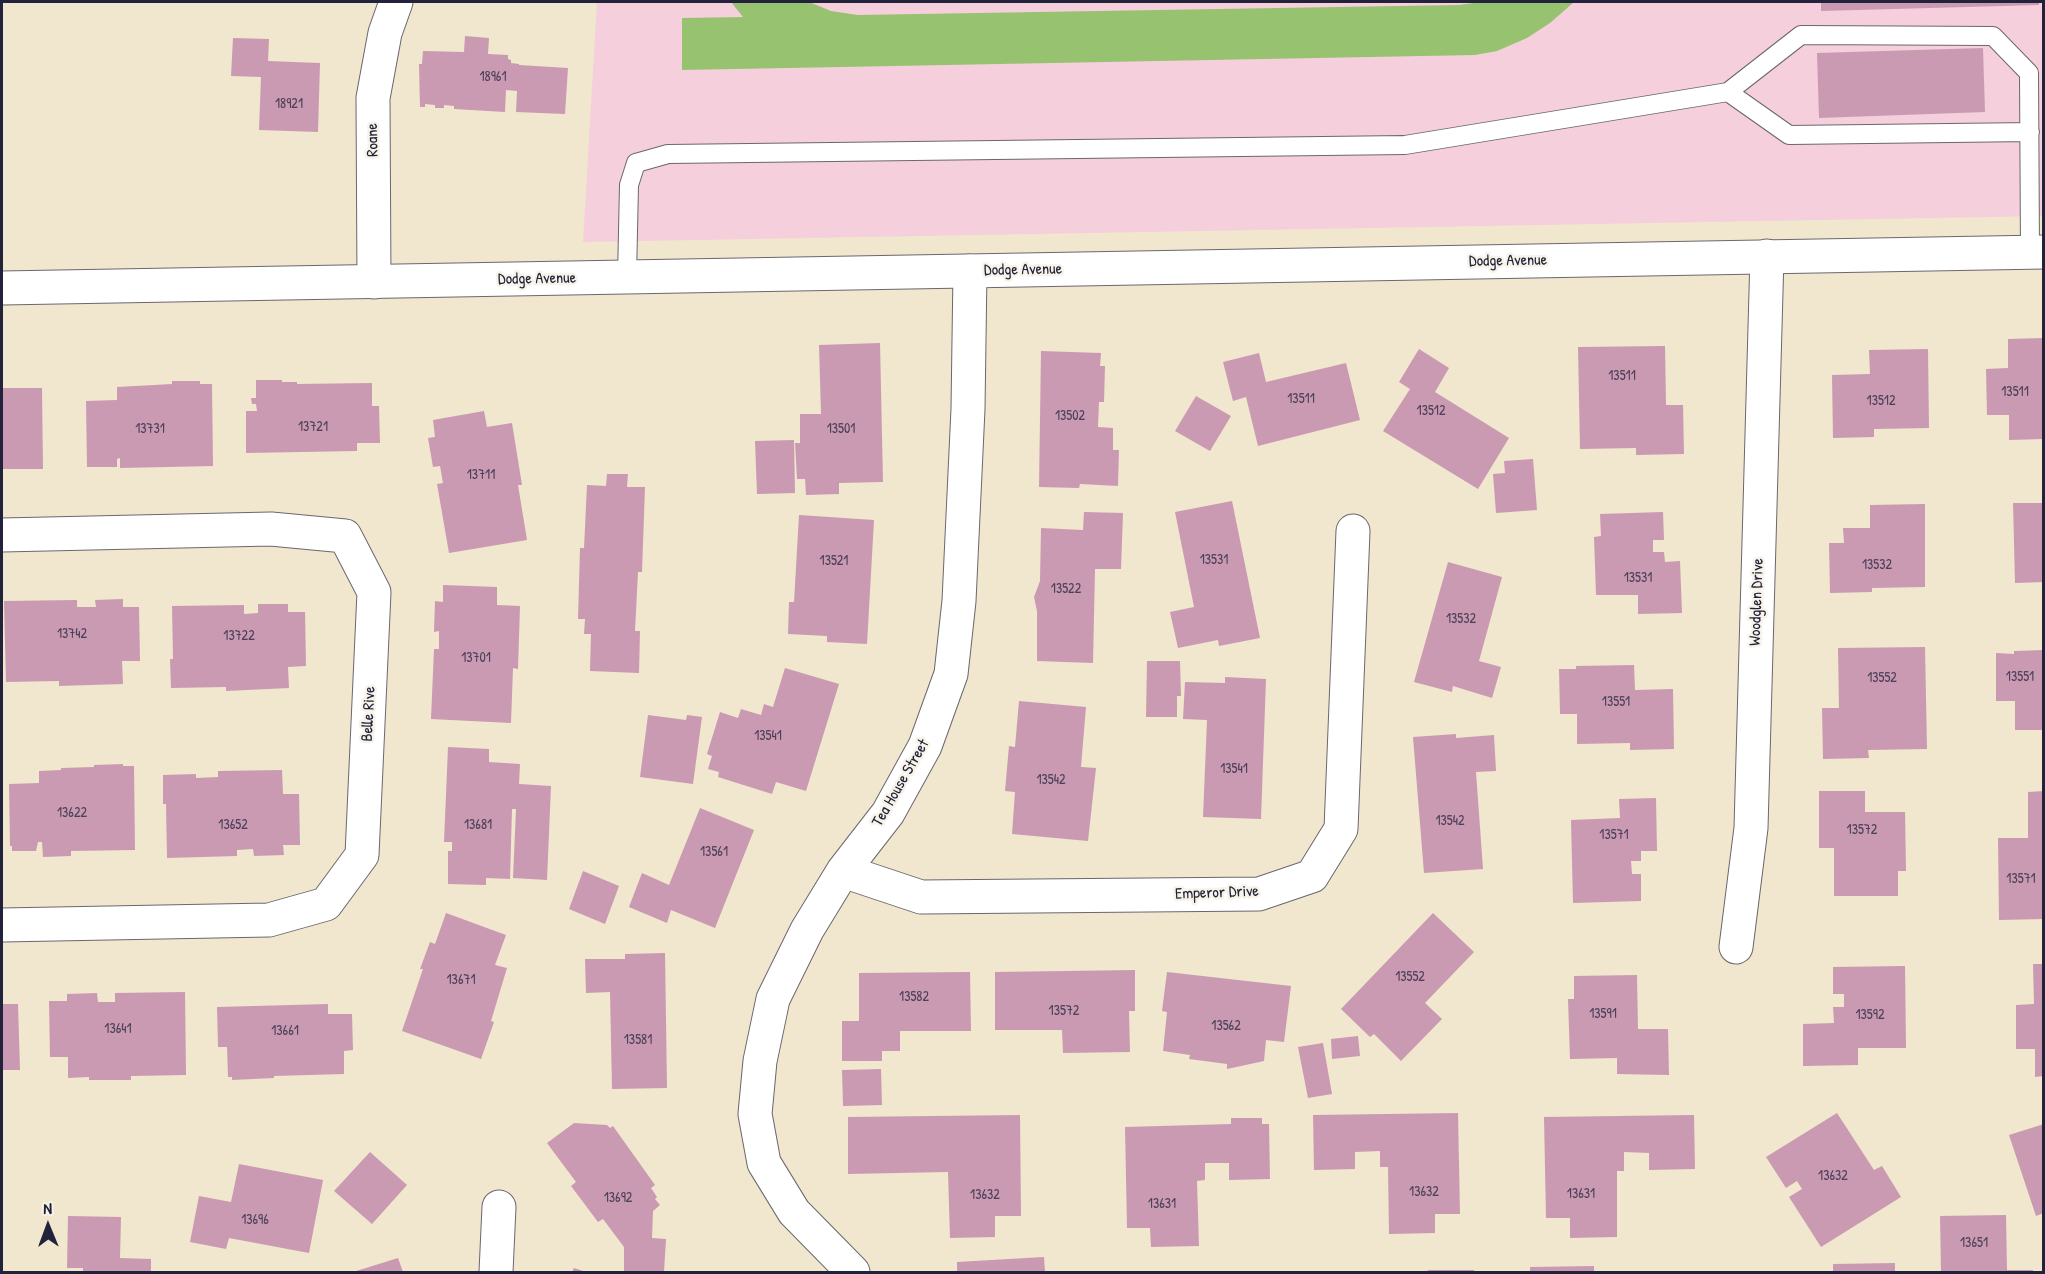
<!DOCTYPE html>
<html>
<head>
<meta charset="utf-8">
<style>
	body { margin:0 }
	#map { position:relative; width:2045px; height:1274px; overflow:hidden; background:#f1e6ce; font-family:"Patrick Hand",sans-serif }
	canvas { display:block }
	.frame { position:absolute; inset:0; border:3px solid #22223b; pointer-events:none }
	.north { position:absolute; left:18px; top:1196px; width:60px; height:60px; -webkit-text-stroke:4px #f7f3e8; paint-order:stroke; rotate:359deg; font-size:16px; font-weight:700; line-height:24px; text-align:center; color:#22223b }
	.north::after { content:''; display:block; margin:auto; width:21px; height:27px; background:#22223b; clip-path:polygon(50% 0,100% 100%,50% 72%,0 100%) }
</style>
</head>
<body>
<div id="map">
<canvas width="2045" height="1274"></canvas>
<div class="frame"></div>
<div class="north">N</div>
</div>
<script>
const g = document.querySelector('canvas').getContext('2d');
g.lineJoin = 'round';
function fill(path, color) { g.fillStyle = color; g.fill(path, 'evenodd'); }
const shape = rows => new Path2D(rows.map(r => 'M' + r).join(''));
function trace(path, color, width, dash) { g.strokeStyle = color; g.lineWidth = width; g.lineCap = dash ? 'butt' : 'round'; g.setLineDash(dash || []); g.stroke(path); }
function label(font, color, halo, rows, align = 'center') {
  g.font = font + ' "Patrick Hand",sans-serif'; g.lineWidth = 5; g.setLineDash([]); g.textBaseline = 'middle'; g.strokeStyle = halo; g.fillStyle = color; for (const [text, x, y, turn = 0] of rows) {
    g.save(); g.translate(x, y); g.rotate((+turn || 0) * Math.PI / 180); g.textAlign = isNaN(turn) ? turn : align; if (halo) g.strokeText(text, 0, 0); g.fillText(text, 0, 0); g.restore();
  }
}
const built = shape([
	[597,2,2043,2,2043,216,583,242]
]);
const green = shape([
	[731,2,809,2,831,11,858,15,1459,5,1481,2,1574,2,1550,23,1527,38,1497,51,1475,55,682,70,682,18,743,17]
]);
const building = shape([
	[1821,2,2039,2,2039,5,1821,11],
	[465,36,489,38,488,54,508,55,508,59,511,60,511,63,519,64,519,65,568,68,565,114,516,112,517,91,506,90,505,112,454,109,454,106,444,105,444,108,435,108,435,105,425,104,425,107,420,107,419,64,422,64,423,51,464,52],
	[233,38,269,39,268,61,320,63,318,132,259,130,261,77,231,76],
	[1983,48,1985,112,1819,118,1817,53],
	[2044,338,2044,439,2009,440,2009,415,1987,415,1986,369,2008,368,2008,339],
	[880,343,883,482,839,483,839,494,806,495,805,479,797,479,795,443,800,443,800,414,821,414,819,345],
	[1665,346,1666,405,1683,405,1684,454,1636,455,1636,448,1580,449,1578,347],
	[1419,349,1449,368,1435,392,1509,438,1478,489,1383,431,1410,389,1399,382],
	[1928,349,1929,428,1874,429,1874,437,1833,438,1832,375,1870,374,1869,350],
	[1041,351,1101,353,1100,366,1105,366,1104,402,1099,402,1098,427,1113,428,1113,450,1119,450,1118,486,1080,484,1079,488,1039,487],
	[1259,353,1266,382,1346,363,1360,420,1258,446,1246,397,1233,401,1223,362],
	[256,380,282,380,282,382,297,382,297,384,372,383,372,406,379,406,380,443,357,443,357,451,246,453,246,411,257,411,256,404,252,404,251,398,256,398],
	[172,381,200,381,200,384,212,384,213,466,120,468,120,458,117,459,117,467,87,467,86,401,117,400,117,387,172,384],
	[2,388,42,388,43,469,2,469],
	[1196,396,1231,416,1210,451,1175,431],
	[484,411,487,427,512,423,522,485,518,485,527,540,449,553,437,484,443,483,440,466,433,467,428,438,435,437,433,420],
	[794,440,795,493,757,494,755,441],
	[1533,459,1537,510,1496,513,1493,474,1505,473,1504,461],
	[607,474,628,474,627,487,645,487,642,572,638,572,635,631,640,631,639,673,590,671,591,634,584,634,585,619,578,619,580,548,584,548,587,485,606,486],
	[1232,501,1260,638,1219,646,1218,640,1178,648,1170,612,1194,607,1175,512],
	[2013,503,2044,503,2044,582,2015,583],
	[1925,504,1925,587,1872,588,1872,592,1830,593,1829,543,1844,543,1843,528,1870,528,1870,505],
	[1084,512,1123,513,1121,569,1095,569,1093,663,1037,661,1037,611,1034,597,1040,581,1041,528,1083,530],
	[1663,512,1664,540,1653,540,1653,552,1664,552,1665,562,1680,561,1682,613,1638,614,1638,595,1596,595,1594,537,1601,536,1600,514],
	[799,515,874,520,867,644,827,642,827,636,788,634,789,602,794,602],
	[1448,562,1502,577,1479,661,1501,667,1492,698,1453,686,1452,692,1414,682],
	[443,585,497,587,497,605,520,606,518,669,513,668,511,723,431,719,434,649,439,649,439,631,434,632,435,601,443,602],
	[123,599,123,607,139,607,140,661,122,661,123,684,59,686,59,681,6,682,4,601,77,600,77,607,96,607,95,600],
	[258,604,288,604,288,612,305,612,306,666,288,667,289,688,226,691,226,687,171,688,170,659,173,659,172,606,244,605,244,614,258,613],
	[1925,647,1927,749,1868,750,1869,758,1823,759,1822,708,1839,708,1838,648],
	[2044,650,2044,730,2015,730,2015,701,1996,701,1996,653,2014,654,2014,651],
	[1147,661,1180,661,1181,696,1177,696,1177,717,1146,717],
	[1634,665,1635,690,1673,689,1674,749,1630,750,1630,743,1577,744,1577,714,1560,714,1559,669,1576,669,1576,666],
	[785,668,839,684,806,791,776,782,772,794,718,777,719,772,708,769,712,756,707,754,720,712,738,718,741,709,761,715,764,704,773,707],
	[1225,677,1266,679,1261,819,1203,817,1207,720,1183,719,1185,682,1225,683],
	[1019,701,1086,707,1081,767,1096,768,1088,841,1012,834,1015,792,1005,791,1009,746,1015,747],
	[648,715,686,720,687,715,702,717,693,784,640,777],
	[1456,734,1456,738,1494,735,1496,771,1476,772,1483,869,1424,873,1413,737],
	[448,747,489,749,489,762,520,764,519,784,551,786,547,880,513,878,516,809,512,809,510,879,486,878,486,885,448,884,448,851,452,851,452,842,444,842],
	[123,764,123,766,134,766,135,850,71,851,71,856,43,857,42,842,38,842,36,851,12,851,12,846,10,846,9,784,39,783,39,771,61,770,61,768,94,767,94,765],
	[282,770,283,794,299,794,300,845,283,845,284,855,254,856,253,849,237,850,237,856,167,858,166,804,163,804,163,775,196,774,196,778,218,777,218,771],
	[1819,791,1865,791,1865,812,1905,812,1906,871,1898,871,1898,896,1834,896,1834,848,1819,848],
	[2044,791,2044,919,1999,920,1998,838,2028,838,2028,792],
	[1656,798,1657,851,1641,851,1641,861,1631,861,1632,874,1641,874,1641,901,1573,903,1571,820,1620,818,1619,799],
	[700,808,754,830,715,928,671,910,667,923,629,907,642,873,669,885],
	[583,871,619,886,605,924,569,909],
	[446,913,506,935,495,965,507,968,491,1021,494,1022,481,1059,402,1031,423,969,420,969,430,942,435,944],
	[1433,913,1474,952,1425,1003,1442,1019,1401,1061,1374,1034,1370,1037,1341,1009],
	[665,953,667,1088,612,1089,610,992,586,993,585,959,625,959,625,954],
	[2033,964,2044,964,2044,1076,2035,1077,2035,1049,2016,1049,2016,1005,2034,1004],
	[1905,966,1906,1048,1858,1048,1858,1065,1803,1066,1803,1024,1834,1023,1833,1007,1844,1007,1844,994,1833,994,1833,967],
	[1135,970,1135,1011,1129,1011,1130,1052,1063,1053,1062,1030,995,1030,995,972],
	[970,972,971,1031,900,1031,900,1051,882,1051,882,1061,842,1061,842,1021,859,1021,859,973],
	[1167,972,1291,986,1284,1042,1266,1040,1264,1061,1227,1069,1227,1064,1189,1059,1190,1055,1163,1051,1167,1012,1162,1011],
	[1637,975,1638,1029,1668,1029,1669,1075,1617,1074,1617,1058,1570,1059,1568,999,1574,999,1574,976],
	[185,992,186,1075,131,1076,131,1080,89,1080,89,1077,68,1078,68,1057,50,1057,49,1001,67,1001,67,994,97,993,98,1002,115,1002,115,993],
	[2,1004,18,1004,20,1070,2,1070],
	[328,1004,328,1014,352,1014,353,1050,344,1051,344,1074,274,1076,274,1078,232,1080,232,1077,228,1077,227,1047,218,1047,217,1007],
	[1358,1036,1360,1056,1332,1059,1331,1039],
	[1323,1043,1332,1094,1308,1098,1298,1047],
	[881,1069,882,1105,843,1106,842,1070],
	[1458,1113,1460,1214,1435,1214,1435,1233,1389,1234,1388,1167,1380,1167,1380,1151,1355,1152,1355,1169,1314,1170,1313,1115],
	[1837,1113,1874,1170,1882,1166,1901,1197,1821,1247,1789,1197,1802,1189,1797,1181,1786,1188,1766,1157],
	[1020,1115,1021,1216,995,1216,995,1237,950,1238,948,1172,848,1174,848,1117],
	[1694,1115,1695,1169,1649,1170,1649,1153,1624,1152,1624,1171,1617,1171,1617,1237,1570,1238,1570,1218,1546,1218,1544,1117],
	[1231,1118,1262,1118,1262,1124,1269,1124,1270,1179,1229,1180,1229,1163,1205,1163,1205,1180,1197,1181,1199,1246,1151,1247,1150,1228,1127,1228,1125,1127,1231,1124],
	[574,1123,607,1125,610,1128,613,1126,655,1185,651,1188,657,1197,655,1199,660,1205,653,1211,652,1238,666,1239,664,1272,624,1272,624,1247,603,1219,598,1222,571,1186,576,1182,547,1143],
	[2044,1124,2044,1213,2036,1216,2009,1135],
	[370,1152,407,1185,372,1224,334,1191],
	[239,1164,323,1180,309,1253,229,1238,226,1249,190,1242,199,1196,231,1202],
	[2006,1215,2007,1270,2033,1270,2033,1272,1941,1272,1940,1216],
	[68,1216,121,1217,120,1258,151,1259,151,1272,83,1272,83,1268,67,1268],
	[1044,1257,1045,1272,957,1272,957,1262],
	[398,1258,403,1272,353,1272],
	[1895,1263,1895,1272,1833,1272,1833,1264],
	[1594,1266,1594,1272,1530,1272,1530,1267],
	[574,1268,586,1272,572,1272],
	[1428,1270,1474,1270,1474,1272,1428,1272]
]);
const service = shape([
	[1728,92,1789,135,2030,132],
	[627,278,629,185,636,163,668,154,1405,145,1728,92,1801,35,1993,36,2029,73,2030,252]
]);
const minor = shape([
	[374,282,373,98,385,33,396,2],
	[2,535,271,529,345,536,374,592,362,855,326,904,269,920,2,925],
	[843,871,921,897,1259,894,1312,876,1341,829,1353,531],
	[1736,947,1751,828,1767,256],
	[496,1272,499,1207],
	[853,1272,794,1212,764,1163,755,1114,760,1061,773,999,807,930,843,871,888,813,925,746,951,674,959,601,968,409,970,271]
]);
const tertiary = shape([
	[2,288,2044,252]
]);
const numberNames = [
	["18961",493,77],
	["18921",289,104],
	["13511",1622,376],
	["13511",2015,392],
	["13511",1301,399],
	["13512",1881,401],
	["13512",1431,411],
	["13502",1070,416],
	["13721",313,427],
	["13731",150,429],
	["13501",841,429],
	["13711",481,475],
	["13531",1214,560],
	["13521",834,561],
	["13532",1877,565],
	["13531",1638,578],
	["13522",1066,589],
	["13532",1461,619],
	["13742",72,634],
	["13722",239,636],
	["13701",476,658],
	["13551",2020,677],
	["13552",1882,678],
	["13551",1616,702],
	["13541",768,736],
	["13541",1234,769],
	["13542",1051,780],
	["13622",72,813],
	["13542",1450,821],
	["13652",233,825],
	["13681",478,825],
	["13572",1862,830],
	["13571",1614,835],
	["13561",714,852],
	["13571",2021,879],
	["13552",1410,977],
	["13671",461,980],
	["13582",914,997],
	["13572",1064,1011],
	["13591",1603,1014],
	["13592",1870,1015],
	["13562",1226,1026],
	["13641",118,1029],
	["13661",285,1031],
	["13581",638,1040],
	["13632",1833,1176],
	["13632",1424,1192],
	["13631",1581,1194],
	["13632",985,1195],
	["13692",618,1198],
	["13631",1162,1204],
	["13696",255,1220],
	["13651",1974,1243]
];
const streetNames = [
	["Roane",373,140,-91],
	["Dodge Avenue",1508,261,-1],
	["Dodge Avenue",1023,270,-1],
	["Dodge Avenue",537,279,-1],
	["Woodglen Drive",1757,602,-88],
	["Belle Rive",369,714,-87],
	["Tea House Street",901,783,-60],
	["Emperor Drive",1217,893,-2]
];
fill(built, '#f5cfdb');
fill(green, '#97c26f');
fill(building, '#ca9ab2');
trace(service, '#6a676e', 20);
trace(minor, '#6a676e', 35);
trace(tertiary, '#6a676e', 35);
trace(service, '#fff', 18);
trace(minor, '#fff', 33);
trace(tertiary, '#fff', 33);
label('14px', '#4c4059', null, numberNames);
label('16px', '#22223b', '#f7f3e8', streetNames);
</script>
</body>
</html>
